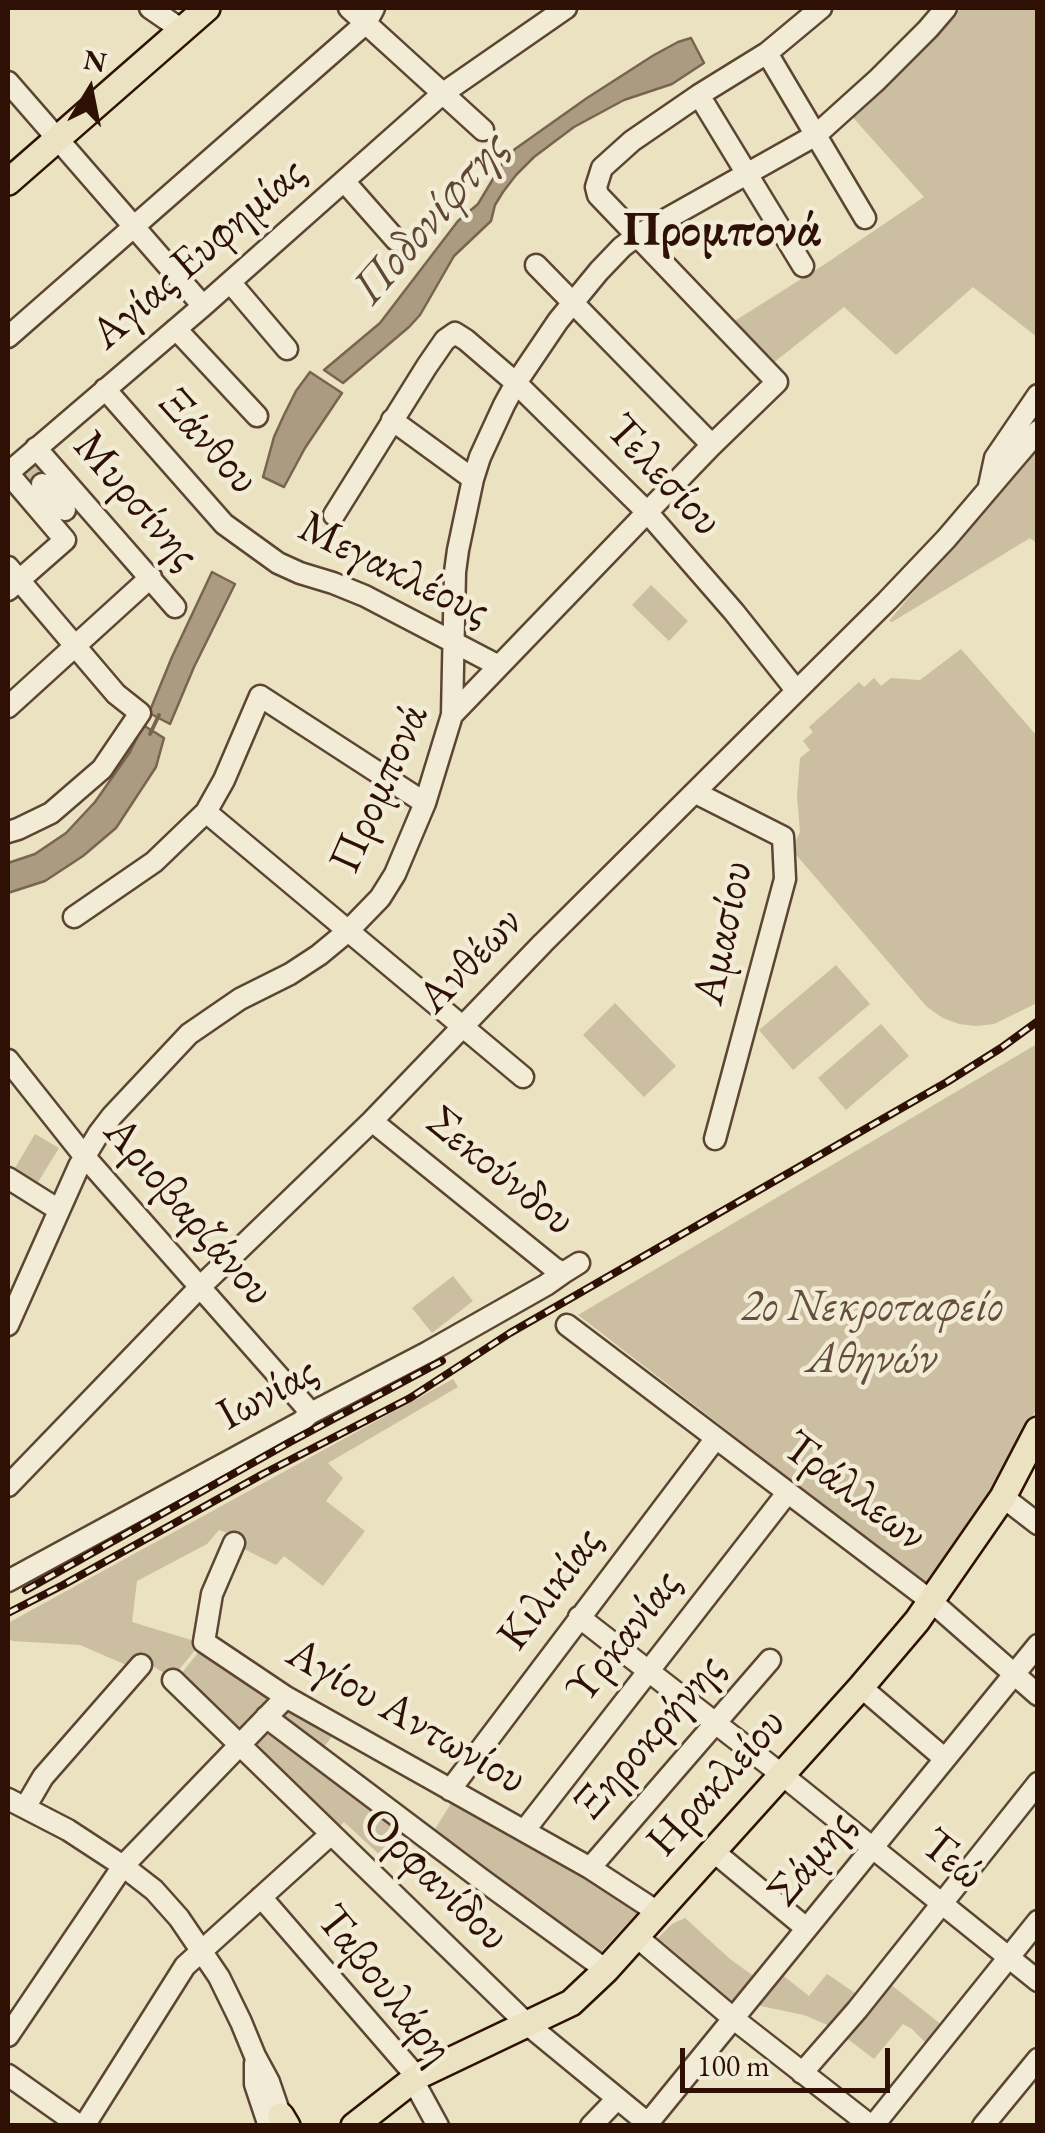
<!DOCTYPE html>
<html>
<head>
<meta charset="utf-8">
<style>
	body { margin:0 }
	#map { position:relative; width:1045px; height:2133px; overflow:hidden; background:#ebe2c1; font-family:"EB Garamond",serif }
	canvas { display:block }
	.frame { position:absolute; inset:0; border:10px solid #2e1104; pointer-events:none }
	.north { position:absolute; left:40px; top:40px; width:100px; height:100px; -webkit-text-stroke:8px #f2ecd7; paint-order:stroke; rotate:10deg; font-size:28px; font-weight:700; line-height:40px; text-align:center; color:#2e1104 }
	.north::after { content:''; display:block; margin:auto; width:35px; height:45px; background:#2e1104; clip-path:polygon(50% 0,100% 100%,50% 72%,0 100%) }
	.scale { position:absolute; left:680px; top:2048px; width:210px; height:45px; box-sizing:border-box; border:5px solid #2e1104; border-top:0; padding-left:12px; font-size:30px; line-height:35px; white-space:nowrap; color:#2e1104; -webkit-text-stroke:8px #f2ecd7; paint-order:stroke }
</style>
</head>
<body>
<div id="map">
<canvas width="1045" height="2133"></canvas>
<div class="frame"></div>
<div class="north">N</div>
<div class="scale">100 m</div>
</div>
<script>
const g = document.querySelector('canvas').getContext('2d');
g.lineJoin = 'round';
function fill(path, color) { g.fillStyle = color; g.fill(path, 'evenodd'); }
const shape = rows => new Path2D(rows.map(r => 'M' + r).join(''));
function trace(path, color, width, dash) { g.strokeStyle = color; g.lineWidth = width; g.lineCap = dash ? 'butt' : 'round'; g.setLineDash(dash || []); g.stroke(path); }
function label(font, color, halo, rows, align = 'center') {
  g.font = font + ' "EB Garamond",serif'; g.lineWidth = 9; g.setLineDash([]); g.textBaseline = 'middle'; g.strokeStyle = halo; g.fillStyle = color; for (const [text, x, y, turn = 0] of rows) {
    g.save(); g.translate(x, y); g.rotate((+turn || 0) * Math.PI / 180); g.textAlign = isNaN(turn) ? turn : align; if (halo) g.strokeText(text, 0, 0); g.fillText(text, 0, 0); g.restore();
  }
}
const green = shape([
	[962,8,1037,8,1037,337,973,287,896,355,844,307,773,363,733,322,825,264,924,197,848,112],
	[1037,444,1037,544,1030,538,892,622,889,621],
	[38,459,83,510,49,540,8,492,8,486],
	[651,585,688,621,669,641,632,605],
	[961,649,1037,736,1037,1003,994,1024,976,1026,959,1024,943,1018,927,1007,792,850,800,832,797,796,800,758,810,750,803,741,813,732,809,727,859,682,864,687,874,678,881,686,891,678,920,680],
	[836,965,870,1004,793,1070,759,1030],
	[615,1003,676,1066,644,1097,583,1035],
	[881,1024,909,1056,846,1110,818,1078],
	[1037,1044,1037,1407,995,1495,925,1583,578,1315],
	[35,1134,59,1148,35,1187,12,1173],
	[453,1276,473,1301,432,1333,412,1308],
	[453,1379,458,1387,328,1463,343,1478,326,1501,365,1531,323,1586,284,1556,276,1565,240,1547,243,1539,219,1530,207,1544,137,1581,132,1622,201,1643,172,1678,151,1665,124,1664,80,1645,12,1641,8,1637,8,1623],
	[201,1649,277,1693,239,1737,177,1679],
	[291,1706,336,1731,321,1751,435,1829,455,1797,639,1906,637,1913,599,1954,405,1831,381,1856,344,1822,336,1830,250,1747],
	[685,1918,730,1959,755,1977,731,2005,655,1941,672,1924],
	[781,1974,809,1996,827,1974,858,1995,832,2027,804,2015,756,2005],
	[890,1984,942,2025,927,2044,912,2029,903,2024,874,2059,845,2037]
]);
const water = shape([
	[691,38,704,63,672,84,624,100,574,127,534,157,516,175,503,192,495,205,491,221,454,256,420,315,409,327,343,383,324,370,380,323,458,221,478,204,505,159,515,149,587,98,654,55,678,42,691,38],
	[310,372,342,393,305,448,284,487,263,477,274,437,284,415,296,391,310,372],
	[212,572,235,584,194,667,170,724,149,713,172,657,212,572],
	[143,725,164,738,156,767,116,828,83,856,45,881,8,893,8,863,35,854,66,833,95,802,130,752,143,725]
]);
const stream = shape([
	[150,734,159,715]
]);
const minor = shape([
	[150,8,182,30],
	[349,8,483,130],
	[767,53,865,218],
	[8,82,203,306],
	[705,105,803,266],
	[344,181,396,240],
	[536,265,712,445],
	[230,282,287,349],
	[176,329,257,416],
	[8,337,366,23,374,8],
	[105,389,224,524,278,563,300,573,333,583,365,596,499,666],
	[392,420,473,479],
	[36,448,175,607],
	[8,473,203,306,442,94,566,8],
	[8,473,65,540,8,590],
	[42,484,65,510],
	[989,486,995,458,1038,395],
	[334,515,427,366,445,340,455,333,466,340,516,383,647,512,734,612,796,690],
	[8,567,116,694,140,713,102,769,51,813,18,829,8,832],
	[8,707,151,577],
	[452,715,455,572,458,550,473,479,480,457,504,405,516,383,558,321,599,271,622,247,638,235,816,135,877,80,928,29,946,8],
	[696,793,783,837,785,879,715,1139],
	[206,812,523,1077],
	[74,917,154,862,206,812,224,780,260,696,425,803],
	[8,1060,85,1157,305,1406,309,1414],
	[372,1121,554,1268,563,1273,579,1263],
	[8,1178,59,1210],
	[8,1325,79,1166,99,1133,112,1116,189,1034,240,999,290,974,319,955,348,931,380,898,395,874,425,803,452,715,710,447,777,382,598,195,596,187,602,168,632,141,699,95,767,53,821,8],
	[567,1325,931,1601,1038,1695],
	[8,1486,200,1287,372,1121,543,943,887,601,946,539,1038,431],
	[1003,1497,1038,1524],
	[234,1543,212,1594,204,1642,286,1697,590,1868,659,1913],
	[8,1581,301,1422,309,1414,428,1352,546,1285,563,1273],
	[579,1617,781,1774,1038,1981],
	[173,1680,527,2024,651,2126],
	[861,1687,945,1759],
	[266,1717,481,1879,606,1970],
	[450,1790,716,1438],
	[8,1799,68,1830,123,1866,154,1890,179,1918,219,1977,241,2022,255,2056,269,2082,284,2126],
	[26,1806,43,1777,141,1665],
	[524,1831,788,1492],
	[713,1851,806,1928],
	[590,1868,770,1660],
	[261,1897,410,2069,413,2080,438,2126],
	[637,1937,734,2019,871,2126],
	[8,2036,123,1866,286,1697],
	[255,2063,255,2084,269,2126],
	[802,2073,857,2010,1038,1783],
	[8,2075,80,2126],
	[648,2123,1038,1645],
	[84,2126,185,1966,331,1834],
	[591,2126,613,2103,619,2100],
	[873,2126,1038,1921],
	[983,2126,1038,2059]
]);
const major = shape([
	[8,182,207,8],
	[281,2116,287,2126],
	[354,2126,418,2076,571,2003,606,1970,861,1687,917,1621,1003,1497,1038,1430]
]);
const rail = shape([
	[26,1590,290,1442,442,1361],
	[8,1613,63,1585,263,1474,410,1398,510,1333,947,1082,1001,1048,1038,1021]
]);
const streetNames = [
	["Αγίας Ευφημίας",199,254,-41],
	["Ξάνθου",208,442,48],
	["Τελεσίου",663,476,47],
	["Μυρσίνης",136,501,49],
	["Μεγακλέους",394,570,26],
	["Προμπονά",380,789,-66],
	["Αμασίου",724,933,-78],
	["Ανθέων",471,961,-46],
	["Σεκούνδου",500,1172,39],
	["Αριοβαρζάνου",188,1212,49],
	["Ιωνίας",268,1394,-29],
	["Τράλλεων",854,1492,37],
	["Κιλικίας",551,1589,-53],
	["Υρκανίας",624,1637,-52],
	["Αγίου Αντωνίου",406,1717,30],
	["Ξηροκρήνης",650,1737,-49],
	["Ηρακλείου",717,1783,-48],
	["Σάμης",812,1859,-51],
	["Τεώ",952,1860,39],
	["Ορφανίδου",435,1880,44],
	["Ταβουλάρη",384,1985,51]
];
const parkNames = [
	["2ο Νεκροταφείο",872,1308],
	["Αθηνών",872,1360]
];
const waterNames = [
	["Ποδονίφτης",432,218,-49]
];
const neighbourhoodNames = [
	["Προμπονά",722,232]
];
fill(green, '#cbbea1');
fill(water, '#ab9b81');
trace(water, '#79644f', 2.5);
trace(stream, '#79644f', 4);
trace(minor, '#5d4533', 25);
trace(major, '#2e1104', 30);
trace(minor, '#f2ecd7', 20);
trace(major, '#ebe2c1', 25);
trace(rail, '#2e1104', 8);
trace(rail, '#f2ecd7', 4, [11]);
label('45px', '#2e1104', '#f2ecd7', streetNames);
label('italic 45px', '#654e3b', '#f2ecd7', parkNames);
label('italic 48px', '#604836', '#f2ecd7', waterNames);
label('bold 48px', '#2e1104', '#f2ecd7', neighbourhoodNames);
</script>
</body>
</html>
